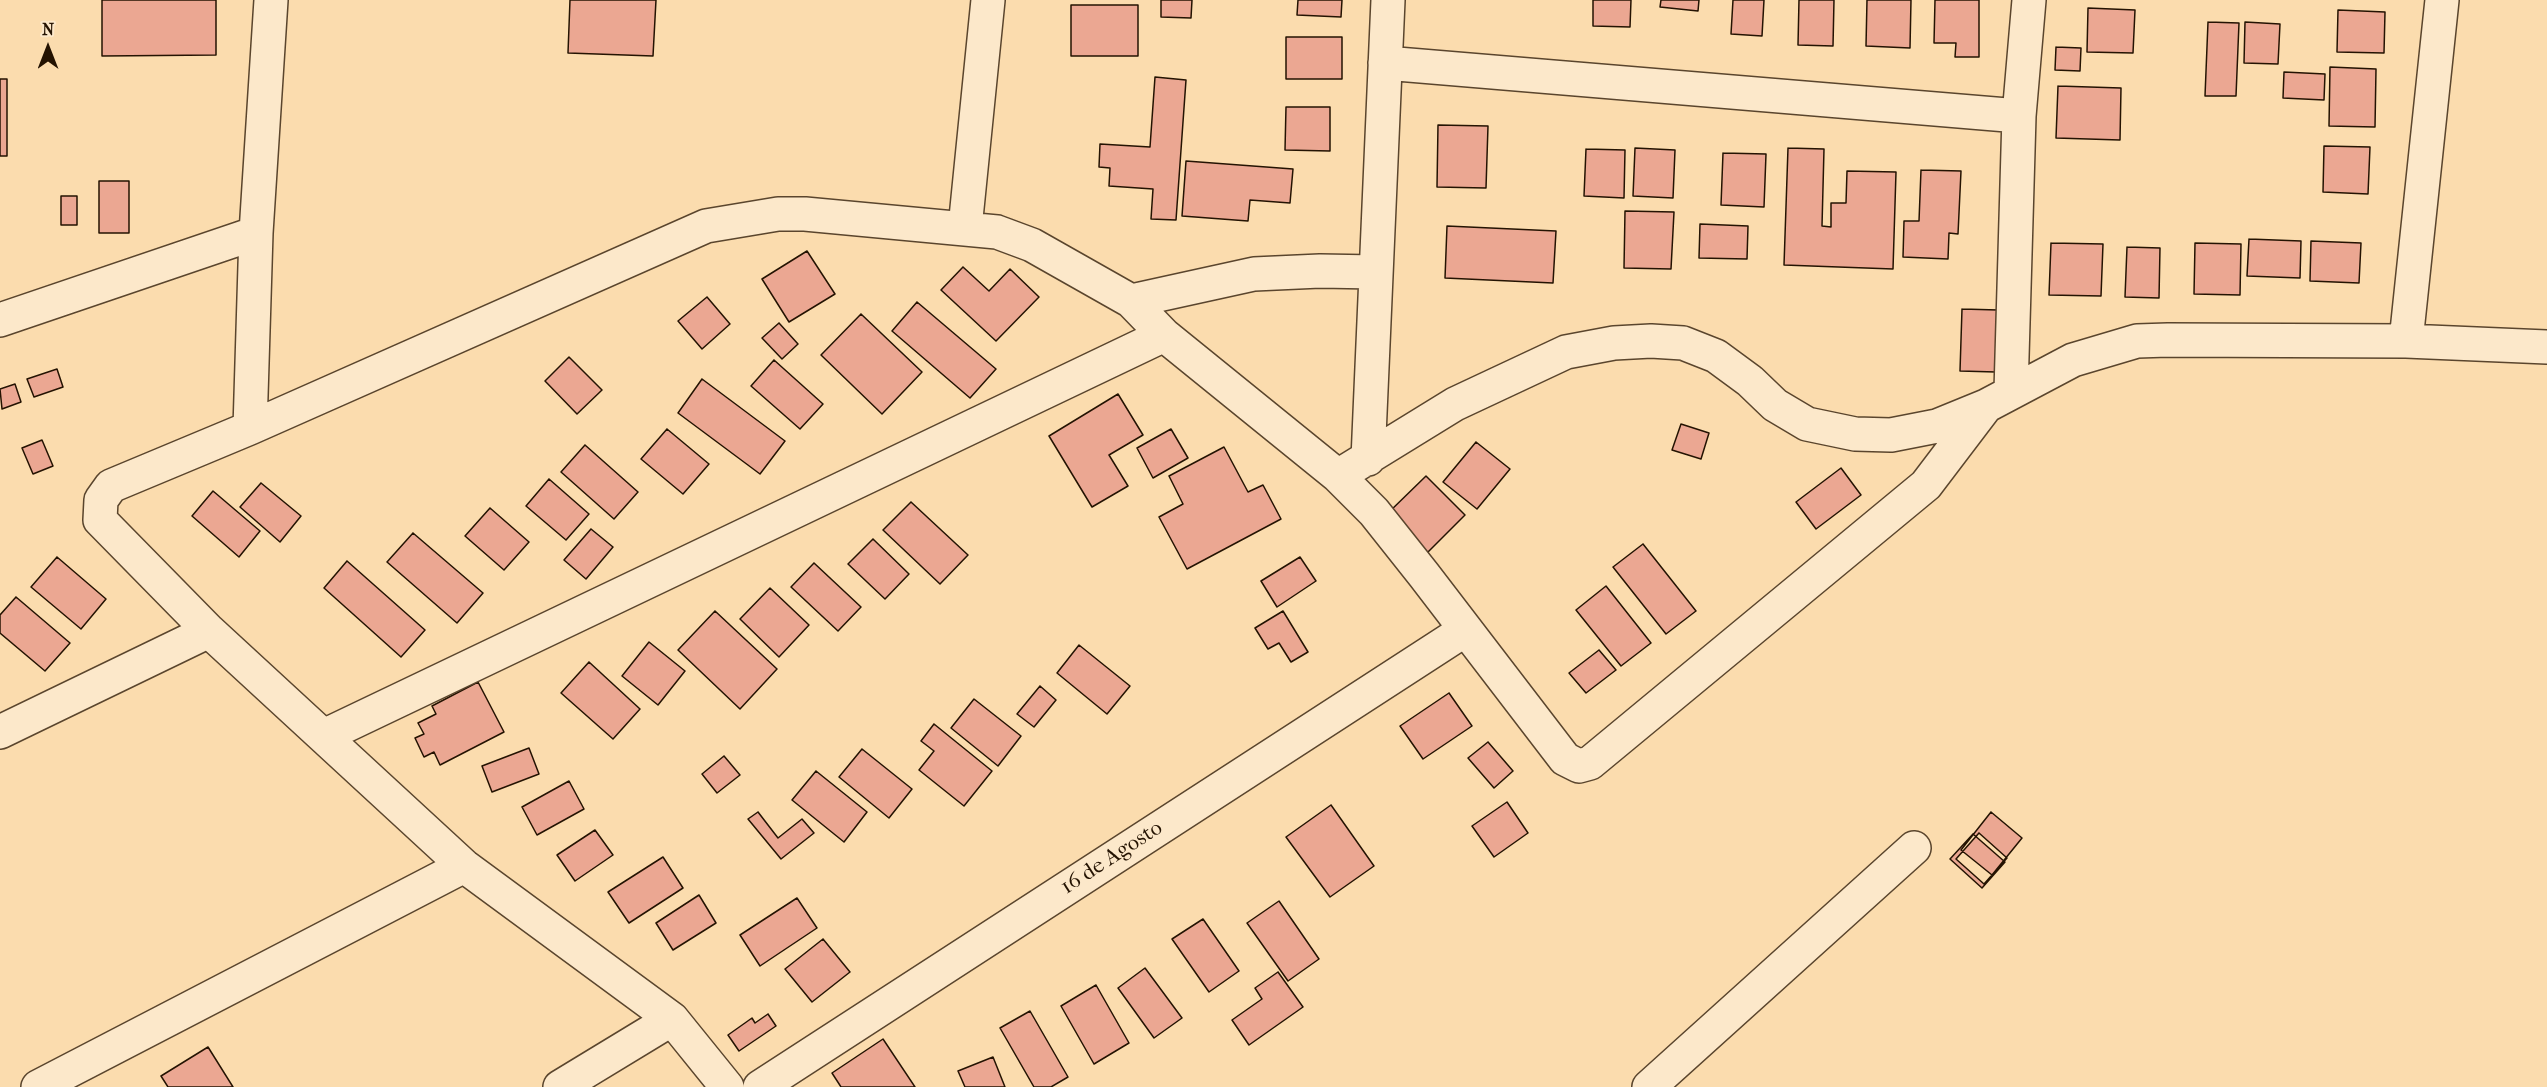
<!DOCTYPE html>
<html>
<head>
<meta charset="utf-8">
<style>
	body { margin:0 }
	#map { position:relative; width:2547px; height:1087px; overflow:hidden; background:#fbdcae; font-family:"IM FELL French Canon",serif }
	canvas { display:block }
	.north { position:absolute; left:18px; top:18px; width:60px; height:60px; -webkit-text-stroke:4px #fce8ca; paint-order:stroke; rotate:0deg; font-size:16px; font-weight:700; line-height:24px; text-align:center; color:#241302 }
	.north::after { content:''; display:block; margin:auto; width:21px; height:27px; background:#241302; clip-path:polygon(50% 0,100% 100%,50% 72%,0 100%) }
</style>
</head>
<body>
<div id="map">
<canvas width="2547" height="1087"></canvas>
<div class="north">N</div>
</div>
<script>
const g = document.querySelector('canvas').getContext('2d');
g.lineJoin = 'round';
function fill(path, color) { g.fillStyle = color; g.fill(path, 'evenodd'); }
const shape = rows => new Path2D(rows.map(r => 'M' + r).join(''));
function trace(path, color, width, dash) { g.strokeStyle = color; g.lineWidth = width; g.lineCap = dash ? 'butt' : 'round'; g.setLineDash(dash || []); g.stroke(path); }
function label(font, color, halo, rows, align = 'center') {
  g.font = font + ' "IM FELL French Canon",serif'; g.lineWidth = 4.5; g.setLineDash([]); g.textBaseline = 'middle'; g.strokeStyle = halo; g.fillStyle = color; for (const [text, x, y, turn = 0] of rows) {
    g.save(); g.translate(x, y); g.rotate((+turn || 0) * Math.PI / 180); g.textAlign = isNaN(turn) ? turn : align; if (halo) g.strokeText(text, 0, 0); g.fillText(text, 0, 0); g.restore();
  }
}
const building = shape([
	[102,0,216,0,216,55,102,56,102,0],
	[570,0,656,0,653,56,568,53,570,0],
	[1161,0,1192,0,1191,18,1161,17,1161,0],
	[1298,0,1342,0,1341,17,1297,15,1298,0],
	[1593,0,1631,0,1630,27,1593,26,1593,0],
	[1661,0,1699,0,1698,11,1660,7,1661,0],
	[1733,0,1764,0,1762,36,1731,34,1733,0],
	[1799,0,1834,0,1833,46,1798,45,1799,0],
	[1867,0,1911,0,1910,48,1866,46,1867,0],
	[1935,0,1979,0,1979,57,1955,57,1956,43,1934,43,1935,0],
	[1071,5,1138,5,1138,56,1071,56,1071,5],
	[2088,8,2135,10,2133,53,2087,52,2088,8],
	[2338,10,2385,12,2384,53,2337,52,2338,10],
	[2208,22,2239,23,2236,96,2205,96,2208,22],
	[2245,22,2280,24,2278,64,2244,63,2245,22],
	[1286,37,1342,37,1342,79,1286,79,1286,37],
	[2056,47,2081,48,2080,71,2055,70,2056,47],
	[2330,67,2376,69,2375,127,2329,126,2330,67],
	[2284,72,2325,74,2324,100,2283,98,2284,72],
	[1155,77,1186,80,1176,220,1151,219,1153,189,1109,186,1110,168,1099,167,1100,144,1150,147,1155,77],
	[0,79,7,79,7,156,0,156,0,79],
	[2058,86,2121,88,2120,140,2056,138,2058,86],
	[1286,107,1330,107,1330,151,1285,150,1286,107],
	[1438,125,1488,126,1486,188,1437,187,1438,125],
	[2324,146,2370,147,2368,194,2323,192,2324,146],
	[1635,148,1675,150,1673,198,1633,196,1635,148],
	[1788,148,1824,149,1822,226,1831,227,1831,203,1846,203,1847,171,1896,172,1893,269,1784,265,1788,148],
	[1586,149,1625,150,1624,198,1584,196,1586,149],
	[1723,153,1766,154,1764,207,1721,205,1723,153],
	[1186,161,1293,169,1290,203,1250,200,1248,221,1182,216,1186,161],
	[1921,170,1961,171,1958,234,1949,233,1948,259,1903,257,1904,221,1919,221,1921,170],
	[99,181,129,181,129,233,99,233,99,181],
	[61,196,77,196,77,225,61,225,61,196],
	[1625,211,1674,212,1671,269,1624,268,1625,211],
	[1700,224,1748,226,1747,259,1699,258,1700,224],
	[1447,226,1556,231,1553,283,1445,278,1447,226],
	[2249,239,2301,241,2300,278,2247,276,2249,239],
	[2311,241,2361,243,2359,283,2310,281,2311,241],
	[2051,243,2103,244,2101,296,2049,295,2051,243],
	[2195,243,2241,244,2240,295,2194,294,2195,243],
	[2127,247,2160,248,2159,298,2125,297,2127,247],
	[807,251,835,294,789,322,762,279,807,251],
	[963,267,989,291,1010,269,1039,297,996,341,941,290,963,267],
	[707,297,730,324,702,349,678,321,707,297],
	[917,302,996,369,970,398,892,331,917,302],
	[1962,309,1998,310,1996,372,1960,371,1962,309],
	[861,314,922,372,882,414,821,355,861,314],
	[779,323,798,344,782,359,762,338,779,323],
	[569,357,602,390,577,414,545,381,569,357],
	[774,360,823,404,800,429,751,386,774,360],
	[57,369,63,387,34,397,27,379,57,369],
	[702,379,785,441,760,474,678,413,702,379],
	[15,384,21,402,2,409,0,389,15,384],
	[1118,394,1143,435,1109,455,1128,486,1092,507,1049,436,1118,394],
	[1681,424,1709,433,1701,459,1672,450,1681,424],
	[667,429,709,464,683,494,641,459,667,429],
	[1171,429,1188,458,1153,478,1137,448,1171,429],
	[42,440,53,466,33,474,22,448,42,440],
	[1476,442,1510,469,1477,509,1443,482,1476,442],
	[585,445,638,492,614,519,561,472,585,445],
	[1224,447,1248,492,1263,485,1281,519,1187,569,1159,517,1183,504,1169,476,1224,447],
	[1841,468,1861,495,1816,529,1796,502,1841,468],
	[1426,476,1465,515,1426,554,1386,515,1426,476],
	[549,479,589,514,566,540,526,506,549,479],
	[261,483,301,516,280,542,240,507,261,483],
	[213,491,260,531,239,557,192,516,213,491],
	[911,502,968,555,940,584,883,530,911,502],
	[490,508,529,542,504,570,465,536,490,508],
	[591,529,613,547,586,579,564,560,591,529],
	[413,533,483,593,457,623,387,562,413,533],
	[873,539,909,574,885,599,848,564,873,539],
	[1643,544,1696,611,1666,634,1613,567,1643,544],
	[57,557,106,599,81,629,31,587,57,557],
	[1300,557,1316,581,1277,607,1261,581,1300,557],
	[347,561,425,630,401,657,324,588,347,561],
	[814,563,861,607,838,631,791,587,814,563],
	[1606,586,1651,643,1621,666,1576,610,1606,586],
	[770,588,809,625,779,657,740,619,770,588],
	[16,597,70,643,45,671,0,633,0,615,16,597],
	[715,611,777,669,740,709,678,650,715,611],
	[1283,611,1308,652,1291,662,1279,643,1268,649,1255,628,1283,611],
	[649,642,685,671,658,705,622,676,649,642],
	[1079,645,1130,686,1107,714,1057,673,1079,645],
	[1599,650,1616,670,1586,693,1569,673,1599,650],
	[589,662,640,709,613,739,561,693,589,662],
	[478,682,504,732,440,765,434,752,424,757,415,738,424,734,418,723,436,714,432,706,478,682],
	[1040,686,1056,700,1034,727,1017,714,1040,686],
	[1449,693,1472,726,1423,759,1400,726,1449,693],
	[974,699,1021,736,998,766,951,728,974,699],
	[934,724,992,771,964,806,919,770,934,751,921,741,934,724],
	[1488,742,1513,771,1494,788,1468,758,1488,742],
	[529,748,539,774,492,792,482,766,529,748],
	[862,749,912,789,889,818,839,777,862,749],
	[724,756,740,775,717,793,702,774,724,756],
	[816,771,867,812,844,842,792,800,816,771],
	[569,781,584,809,537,835,522,807,569,781],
	[1507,802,1528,833,1494,857,1472,826,1507,802],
	[1331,805,1374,866,1330,897,1286,837,1331,805],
	[758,812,778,838,802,819,814,833,781,859,748,819,758,812],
	[1991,812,2022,838,1992,875,1961,850,1991,812],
	[595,830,613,855,575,881,557,855,595,830],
	[1979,833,2007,858,1984,884,1956,859,1979,833],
	[1973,834,2005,862,1982,888,1950,859,1973,834],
	[663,857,683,888,629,923,608,892,663,857],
	[699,895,716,923,673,950,656,923,699,895],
	[797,898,817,928,760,966,740,935,797,898],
	[1279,901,1319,959,1288,981,1247,923,1279,901],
	[1203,919,1239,971,1209,992,1172,939,1203,919],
	[823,939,850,972,812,1002,785,969,823,939],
	[1145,968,1182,1018,1154,1038,1118,988,1145,968],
	[1278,972,1303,1007,1249,1045,1232,1020,1262,999,1255,988,1278,972],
	[1096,985,1129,1043,1094,1064,1061,1006,1096,985],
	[1030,1011,1068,1077,1051,1087,1034,1087,1000,1028,1030,1011],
	[768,1014,776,1026,739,1051,728,1035,752,1018,755,1023,768,1014],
	[883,1039,915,1087,841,1087,832,1073,883,1039],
	[208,1047,233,1087,168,1087,161,1076,208,1047],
	[993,1057,1005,1087,965,1087,958,1071,993,1057]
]);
const minor = shape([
	[1385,63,2019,116],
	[965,228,988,0],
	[1131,301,1254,274,1320,271,1376,272],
	[0,320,256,233],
	[2406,341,2442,0],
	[2011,391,2019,116,2029,0],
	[250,428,256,233,271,0],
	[1368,459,1388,0],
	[1338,476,1455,404,1566,352,1614,343,1651,341,1683,343,1716,356,1750,381,1775,405,1807,424,1855,434,1891,435,1937,426,1986,406,2073,360,2137,341,2168,340,2406,341,2547,347],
	[0,732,209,631],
	[324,736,1164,335],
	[38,1087,464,866],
	[560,1087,672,1019],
	[727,1087,672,1019,464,866,209,631,100,520,101,500,111,486,250,428,706,226,778,214,805,214,997,232,1032,245,1131,301,1164,335,1338,476,1374,512,1424,575,1565,759,1579,766,1590,763,1926,485,1986,406],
	[760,1087,1465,630],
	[1649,1087,1914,848]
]);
const streetNames = [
	["16 de Agosto",1112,858,-33]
];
fill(building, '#eba792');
trace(building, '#241302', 1.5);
trace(minor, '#5a452d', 36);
trace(minor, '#fce8ca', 33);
label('22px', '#241302', '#fce8ca', streetNames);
</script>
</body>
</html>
